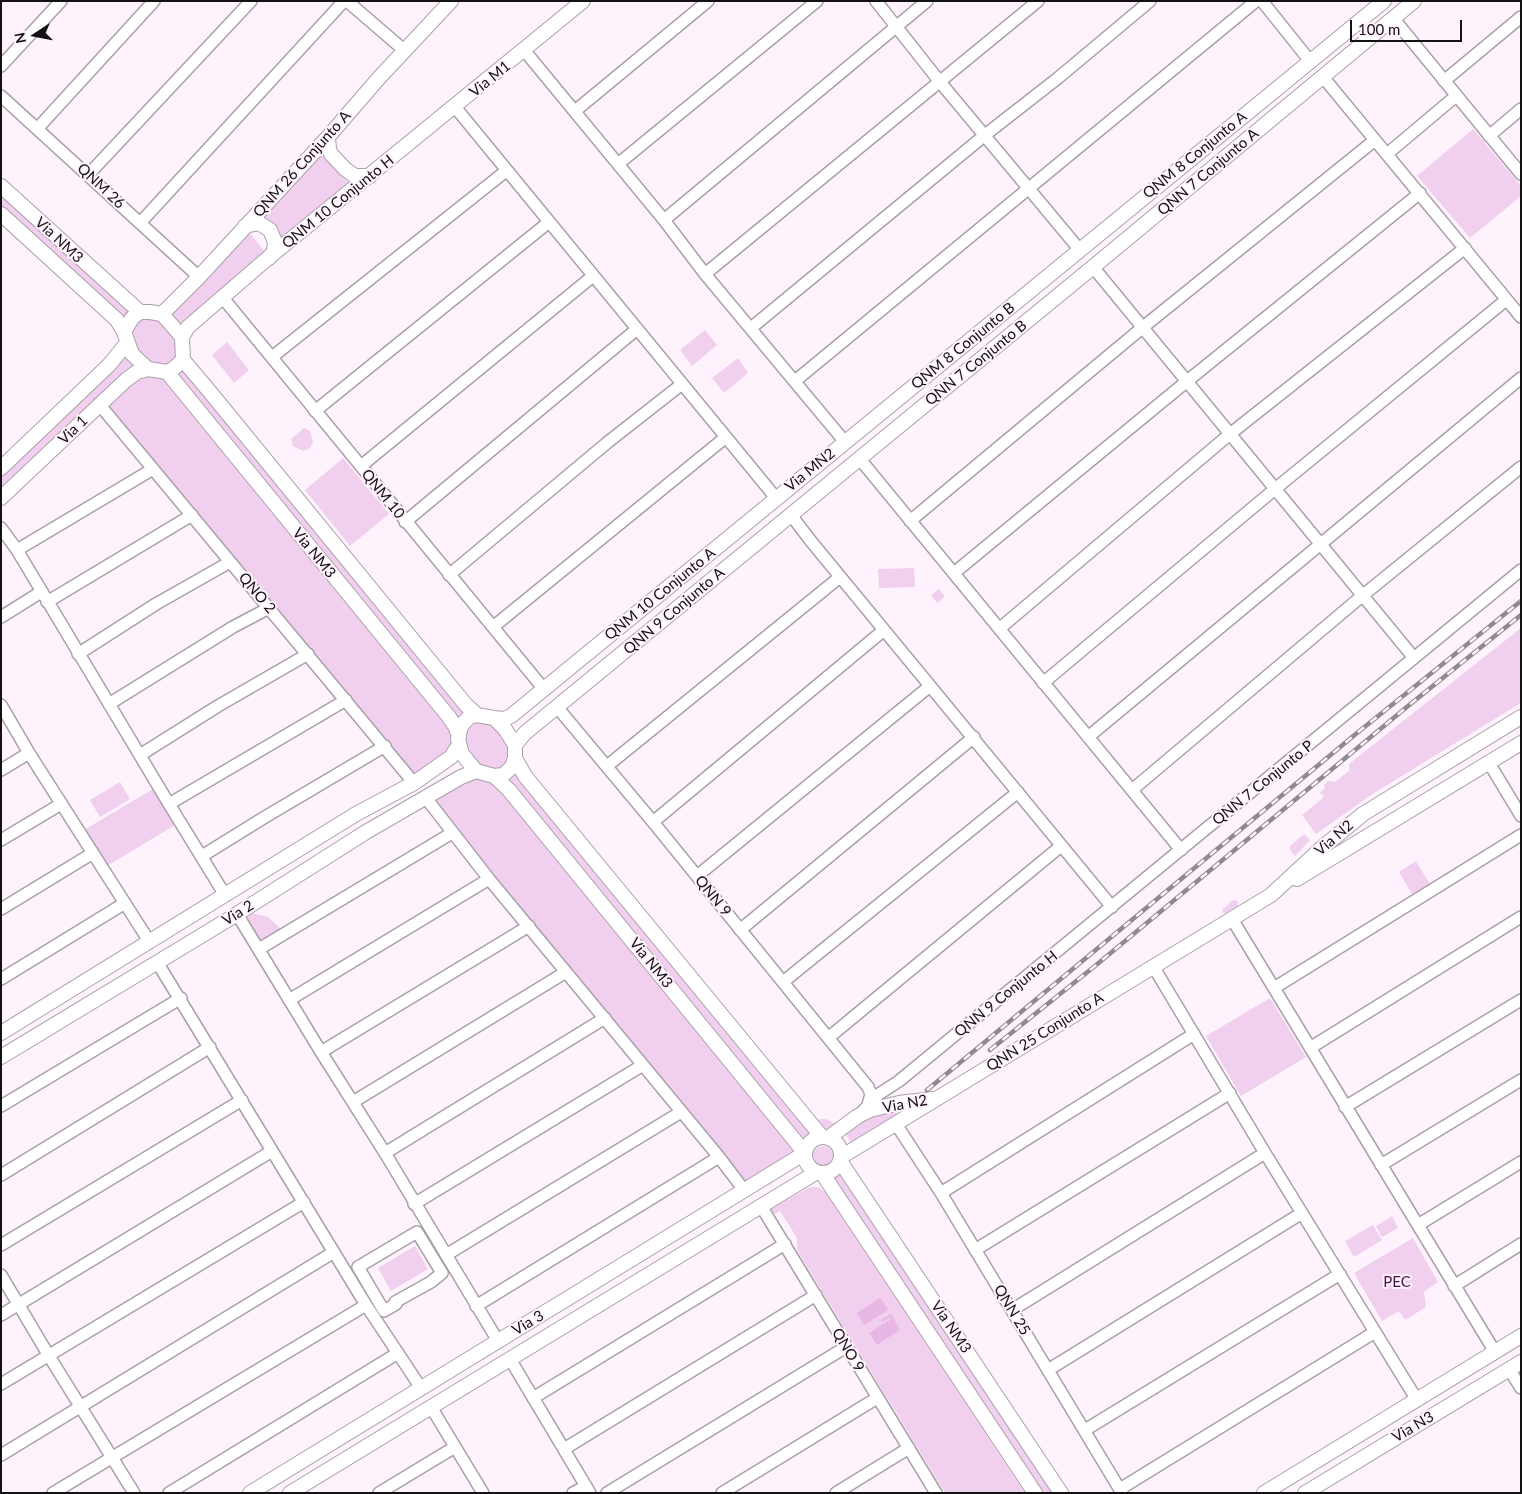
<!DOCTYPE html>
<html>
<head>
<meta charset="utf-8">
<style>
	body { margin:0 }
	#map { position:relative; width:1522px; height:1494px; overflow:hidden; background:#fef3fd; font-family:Lato,sans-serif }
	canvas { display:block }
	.frame { position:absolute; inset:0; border:2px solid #141114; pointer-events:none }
	.north { position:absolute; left:10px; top:10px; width:50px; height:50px; -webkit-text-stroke:4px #fef3fd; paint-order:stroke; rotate:259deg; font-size:14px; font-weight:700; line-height:20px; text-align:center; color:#141114 }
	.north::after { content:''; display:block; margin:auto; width:18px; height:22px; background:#141114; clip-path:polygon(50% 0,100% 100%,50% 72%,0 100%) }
	.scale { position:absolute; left:1350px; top:20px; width:112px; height:22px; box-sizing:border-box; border:2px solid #141114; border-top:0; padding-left:6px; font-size:15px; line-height:18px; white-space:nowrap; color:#141114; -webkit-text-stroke:4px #fef3fd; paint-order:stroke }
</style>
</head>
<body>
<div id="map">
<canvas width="1522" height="1494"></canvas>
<div class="frame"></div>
<div class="north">N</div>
<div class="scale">100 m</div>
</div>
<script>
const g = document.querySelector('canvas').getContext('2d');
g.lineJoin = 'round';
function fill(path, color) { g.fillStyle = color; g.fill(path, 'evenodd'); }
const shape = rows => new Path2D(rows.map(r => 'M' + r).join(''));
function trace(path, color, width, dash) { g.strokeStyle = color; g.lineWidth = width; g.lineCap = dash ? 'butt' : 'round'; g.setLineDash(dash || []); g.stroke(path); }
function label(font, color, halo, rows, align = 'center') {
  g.font = font + ' Lato,sans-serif'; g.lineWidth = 4; g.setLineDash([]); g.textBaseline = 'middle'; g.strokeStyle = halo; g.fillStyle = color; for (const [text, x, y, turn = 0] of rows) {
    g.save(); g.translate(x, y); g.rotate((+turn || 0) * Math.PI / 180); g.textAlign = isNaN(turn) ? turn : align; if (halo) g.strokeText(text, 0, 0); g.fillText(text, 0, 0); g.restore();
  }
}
const green = shape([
	[1473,129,1521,186,1521,196,1470,238,1417,176],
	[320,152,351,186,283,241,260,216],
	[1,192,130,310,121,320,1,212],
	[249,232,266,253,182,326,171,313],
	[148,316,163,322,177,340,178,353,174,360,169,364,159,365,151,362,137,350,132,342,131,325],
	[705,330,717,345,692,366,680,350],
	[227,342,249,370,234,383,212,355],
	[125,354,134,365,1,492,1,474],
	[738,358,748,373,724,393,712,378],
	[184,367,468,712,457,720,174,375],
	[143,374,165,378,451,726,453,740,449,751,419,772,416,773,411,770,306,643,107,407,107,403],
	[304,428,310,431,313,442,310,448,303,451,293,446,291,439],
	[343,458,389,514,350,546,305,490],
	[914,568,915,587,879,588,878,569],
	[939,589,945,597,937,603,931,595],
	[1521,628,1521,703,1374,793,1316,834,1302,815,1323,798,1323,794,1319,793,1325,788,1324,785,1328,781,1335,782,1349,771,1349,764,1369,748],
	[479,721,489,723,498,730,509,747,510,761,498,771,480,766,469,755,464,737,465,732,470,724],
	[517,773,811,1134,804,1143,507,781],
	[473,779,487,780,496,785,794,1149,793,1155,747,1183,440,810,434,796],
	[120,782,130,799,100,817,90,800],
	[153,789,175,825,107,866,84,830],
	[1304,834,1310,840,1295,856,1290,850,1290,846],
	[1416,861,1430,884,1412,894,1399,872],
	[1233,900,1238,901,1238,906,1224,914,1222,910],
	[252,913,268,917,281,929,262,940,254,935,248,925,248,917],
	[1270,998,1306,1057,1241,1096,1206,1036],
	[896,1108,897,1117,852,1145,844,1131,860,1119],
	[822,1119,826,1119,835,1124,827,1130,817,1120],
	'813 1156a10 10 0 1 1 20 0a10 10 0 1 1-20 0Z',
	[840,1169,1056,1493,1039,1493,829,1176],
	[810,1187,818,1187,825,1192,1025,1493,945,1493,797,1250,797,1238,780,1211,774,1214,771,1209],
	[1392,1216,1398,1228,1382,1237,1376,1226],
	[1373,1225,1382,1240,1354,1257,1345,1241],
	[1413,1238,1438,1282,1424,1292,1426,1307,1405,1320,1399,1311,1382,1321,1354,1273],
	[415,1246,428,1269,391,1291,378,1268]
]);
const water = shape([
	[880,1298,888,1310,864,1325,857,1313],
	[891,1314,900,1330,877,1345,869,1333,891,1319,890,1317,882,1322,881,1320]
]);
const minor = shape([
	[347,1,405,51],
	[876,1,940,82,1079,249],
	[1262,1,1310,61],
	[1393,18,1521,174],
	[524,50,664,220,705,274,845,442],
	[1,66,61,1],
	[1323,77,1521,317],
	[1444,81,1521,17],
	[1,96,199,277],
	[455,107,776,498],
	[575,111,708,1],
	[37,129,154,1],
	[1489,136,1521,109],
	[1387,154,1456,96],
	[618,164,817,1],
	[88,175,251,1],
	[664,220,927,1],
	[140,223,344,1],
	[1093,267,1414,658],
	[705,274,1038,1],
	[223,298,543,688],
	[751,328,985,135,1058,78,1150,1],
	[272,357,506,171],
	[795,381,1256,1],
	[99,404,414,783],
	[315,411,549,222],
	[859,458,1181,850],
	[361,466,593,276],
	[791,515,810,540,1112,907],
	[910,521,1142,328,1375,140],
	[405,522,637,329],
	[1,528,17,550,169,804,225,895],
	[17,550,153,469],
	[954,573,1186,382,1420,193],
	[449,575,608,442,682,384],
	[47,602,192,515],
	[1,617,41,592],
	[493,627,726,437],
	[999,629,1230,434,1465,248],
	[78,654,156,604,230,562],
	[1043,683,1275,489,1506,300],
	[109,704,233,627,269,608],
	[1,705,29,753,149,941],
	[557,707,653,822,868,1087,871,1094,868,1105],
	[1088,737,1521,378],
	[140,755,218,706,308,654],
	[1489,763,1521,816],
	[607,766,840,577],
	[1,770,29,753],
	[1132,790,1362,596,1521,467],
	[426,798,489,879,719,1157,744,1190],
	[169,804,346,700],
	[653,822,884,630],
	[1,840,61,804],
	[202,856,265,817,385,746],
	[697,876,930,686],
	[1,909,93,853],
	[237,914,321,1052,385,1153,498,1341],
	[1232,919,1495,1352],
	[740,930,974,737],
	[259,949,452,833],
	[157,962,366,1305,421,1388],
	[1153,966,1265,1153,1417,1400],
	[1,979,125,903],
	[783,982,1018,792],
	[1274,988,1521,835],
	[289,1000,489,879],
	[828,1038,1061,846],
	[1310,1048,1521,917],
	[321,1052,529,926],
	[353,1102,566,972],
	[1,1106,181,998],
	[1345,1107,1521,1000],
	[861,1113,879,1094,899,1081,1521,570],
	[896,1124,941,1193,1122,1493],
	[385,1153,605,1018],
	[1381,1165,1521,1080],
	[1,1175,210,1047],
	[941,1193,1194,1034],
	[414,1204,643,1065],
	[761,1206,936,1493],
	[1418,1225,1521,1162],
	[417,1232,442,1273,431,1282,395,1302,396,1304,384,1311,358,1267,417,1232],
	[1,1245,242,1100],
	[975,1250,1230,1093],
	[446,1255,681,1112],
	[1,1275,49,1356,134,1493],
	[1454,1286,1521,1244],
	[476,1306,719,1157],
	[1012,1310,1265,1153],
	[1,1315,272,1151],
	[510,1359,590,1493],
	[1509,1369,1521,1388],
	[1048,1370,1302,1213],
	[1,1384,304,1202],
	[533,1398,785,1244],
	[431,1407,483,1493],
	[1085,1430,1340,1274],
	[564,1449,816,1295],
	[1,1455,334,1252],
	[1120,1489,1375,1332],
	[53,1493,366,1305],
	[169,1493,398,1353],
	[379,1493,455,1447],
	[573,1493,586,1486],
	[607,1493,846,1347],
	[722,1493,877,1398],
	[836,1493,909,1448]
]);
const major = shape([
	[328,137,329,149,331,154,345,169,355,176,370,176],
	[1,186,140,312],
	[1,214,117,320,124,332],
	[245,226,259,223,270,230,275,242,274,251,269,258],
	[140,312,150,312,162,314,182,337,183,360,173,369,167,372,148,369,132,354,124,332,132,318,140,312],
	[162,314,199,277,328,137,378,79,451,1],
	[182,337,188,327,268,258,583,1],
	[183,360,210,392,466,705,477,715,494,718,505,729,515,745,515,758,512,767,503,775,494,776,476,771,462,754,458,739,461,726,469,717,477,715],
	[167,372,449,717,455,726,459,736],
	[1,468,109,365,127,343],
	[1,498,126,380,137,372,148,369],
	[494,718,504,719,511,716,1384,1],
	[515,745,525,733,1093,267,1414,1],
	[515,758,525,776,822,1137],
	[1297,879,1521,743],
	[1,1033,356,814,414,783,451,757,459,745],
	[1,1057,229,919,366,832,461,777,476,771],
	'805 1155a18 18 0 1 1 36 0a18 18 0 1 1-36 0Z',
	[828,1138,858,1116,870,1110,899,1103,933,1099],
	[841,1157,1271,895,1323,847,1363,814,1521,717],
	[840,1161,1061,1493],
	[822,1173,1035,1493],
	[250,1493,805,1153,509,790,494,776],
	[290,1493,817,1172],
	[1264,1493,1521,1336],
	[1305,1493,1521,1362]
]);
const rail = shape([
	[990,1050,1095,966,1408,706,1521,615],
	[927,1090,1357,733,1521,601]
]);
const streetNames = [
	["Via M1",490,79,-39],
	["QNM 8 Conjunto A",1195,155,-39],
	["QNM 26 Conjunto A",302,164,-48],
	["QNN 7 Conjunto A",1208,172,-40],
	["QNM 26",101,186,43],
	["QNM 10 Conjunto H",338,202,-39],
	["Via NM3",59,240,43],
	["QNM 8 Conjunto B",963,346,-39],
	["QNN 7 Conjunto B",976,363,-39],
	["Via 1",73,430,-44],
	["Via MN2",810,470,-39],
	["QNM 10",383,494,51],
	["Via NM3",314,553,51],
	["QNO 2",257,593,50],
	["QNM 10 Conjunto A",660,594,-39],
	["QNN 9 Conjunto A",674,611,-40],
	["QNN 7 Conjunto P",1263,783,-39],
	["Via N2",1334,838,-41],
	["QNN 9",713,896,51],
	["Via 2",238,913,-32],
	["Via NM3",651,963,51],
	["QNN 9 Conjunto H",1006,994,-39],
	["QNN 25 Conjunto A",1045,1032,-32],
	["Via N2",905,1104,-10],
	["QNN 25",1012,1310,59],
	["Via 3",528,1323,-31],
	["Via NM3",951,1327,56],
	["QNO 9",848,1350,59],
	["Via N3",1413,1427,-31]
];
const parkNames = [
	["PEC",1397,1282]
];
fill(green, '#f1cfee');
fill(water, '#e9b7e5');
trace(minor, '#aaa0a9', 14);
trace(major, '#aaa0a9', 16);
trace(minor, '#fff', 11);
trace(major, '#fff', 14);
trace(rail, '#908990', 4.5);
trace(rail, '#fef3fd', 2.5, [8]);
label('15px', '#141114', '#fef3fd', streetNames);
label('15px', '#491048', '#fef3fd', parkNames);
</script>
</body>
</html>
